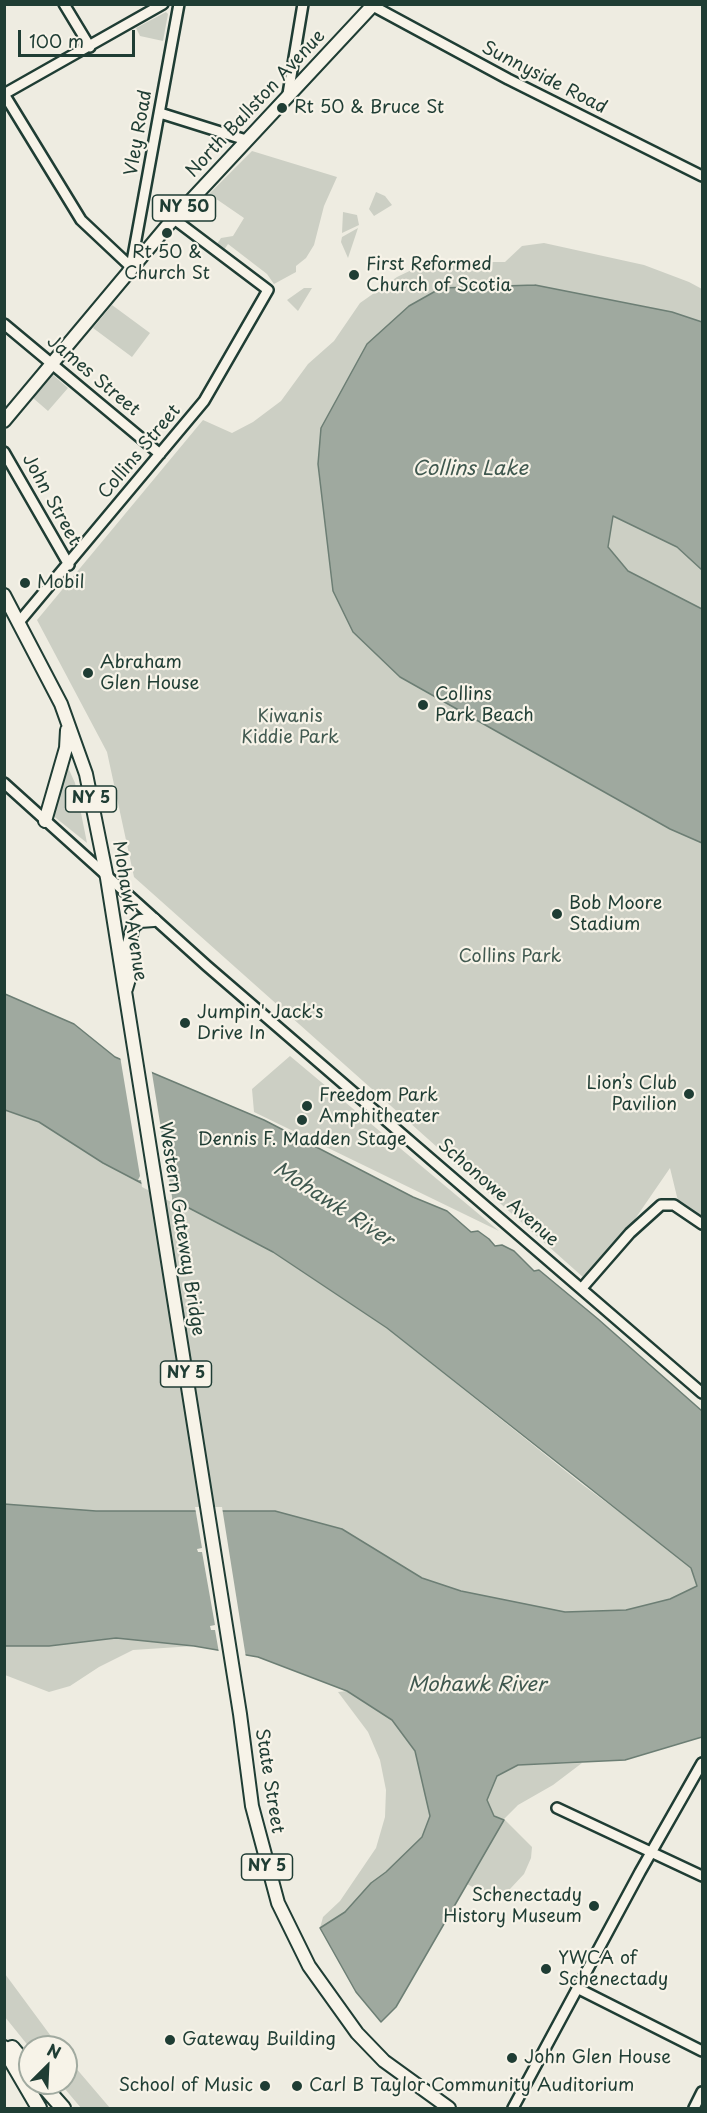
<!DOCTYPE html>
<html>
<head>
<meta charset="utf-8">
<style>
	body { margin:0 }
	#map { position:relative; width:707px; height:2113px; overflow:hidden; background:#eeece1; font-family:"Playpen Sans",sans-serif }
	canvas { display:block }
	.frame { position:absolute; inset:0; border:6px solid #1f3d34; pointer-events:none }
	.north { position:absolute; left:18px; top:2035px; width:60px; height:60px; box-sizing:border-box; background:#f7f3e8; border:2px solid #a1aaa0; border-radius:50%; rotate:24deg; font-size:16px; font-weight:700; line-height:24px; text-align:center; color:#1f3d34 }
	.north::after { content:''; display:block; margin:auto; width:21px; height:27px; background:#1f3d34; clip-path:polygon(50% 0,100% 100%,50% 72%,0 100%) }
	.scale { position:absolute; left:18px; top:30px; width:117px; height:27px; box-sizing:border-box; border:3px solid #1f3d34; border-top:0; padding-left:8px; font-size:18px; line-height:21px; white-space:nowrap; color:#1f3d34; -webkit-text-stroke:4px #f7f3e8; paint-order:stroke }
</style>
</head>
<body>
<div id="map">
<canvas width="707" height="2113"></canvas>
<div class="frame"></div>
<div class="north">N</div>
<div class="scale">100 m</div>
</div>
<script>
const g = document.querySelector('canvas').getContext('2d');
g.lineJoin = 'round';
function fill(path, color) { g.fillStyle = color; g.fill(path, 'evenodd'); }
const shape = rows => new Path2D(rows.map(r => 'M' + r).join(''));
function trace(path, color, width, dash) { g.strokeStyle = color; g.lineWidth = width; g.lineCap = dash ? 'butt' : 'round'; g.setLineDash(dash || []); g.stroke(path); }
function label(font, color, halo, rows, align = 'center') {
  g.font = font + ' "Playpen Sans",sans-serif'; g.lineWidth = 4.5; g.setLineDash([]); g.textBaseline = 'middle'; g.strokeStyle = halo; g.fillStyle = color; for (const [text, x, y, turn = 0] of rows) {
    g.save(); g.translate(x, y); g.rotate((+turn || 0) * Math.PI / 180); g.textAlign = isNaN(turn) ? turn : align; if (halo) g.strokeText(text, 0, 0); g.fillText(text, 0, 0); g.restore();
  }
}
const green = shape([
	[166,12,168,14,163,41,140,36,136,28],
	[252,151,337,177,324,206,314,245,306,258,296,266,296,272,274,284,267,274,228,244,224,250,217,244,221,238,233,236,244,218,209,194],
	[376,192,385,196,392,205,374,216,369,209],
	[343,212,357,215,359,225,342,233],
	[358,228,348,258,341,242,342,237],
	[544,243,644,265,689,282,702,289,702,322,672,312,535,285,441,288,409,306,318,464,327,531,353,632,400,677,670,829,702,843,702,1216,678,1201,670,1168,635,1219,584,1278,134,877,107,752,37,620,203,420,232,433,253,422,281,401,308,364,334,341,360,303,397,277,422,265,458,262,505,262,522,246],
	[304,288,312,288,298,311,287,300],
	[112,305,150,333,132,357,93,328],
	[52,374,68,388,48,411,33,398],
	[613,516,677,547,702,570,702,609,628,571,608,547],
	[66,763,75,783,87,843,51,814],
	[290,1056,499,1231,254,1112,252,1089],
	[4,1110,39,1122,103,1163,273,1252,387,1328,583,1485,665,1546,691,1568,697,1586,670,1599,626,1610,565,1612,461,1591,422,1578,342,1529,275,1511,96,1511,5,1504],
	[116,1638,194,1646,133,1650,99,1667,70,1686,49,1692,5,1675,4,1646,49,1646],
	[347,1691,392,1720,415,1751,463,1798,324,1935,320,1928,323,1917,340,1901,376,1848,385,1817,386,1790,380,1760,368,1732,338,1692],
	[582,1763,553,1785,518,1805,504,1819,532,1847,531,1858,524,1874,510,1889,498,1894,480,1891,467,1884,503,1820,494,1816,487,1799,497,1776,518,1765],
	[5,1974,11,1982,59,2047,30,2048,5,2017],
	[66,2056,69,2060,110,2108,81,2108,60,2083,66,2083]
]);
const water = shape([
	[535,285,672,312,702,322,702,570,677,547,613,516,608,547,628,571,702,609,702,843,670,829,400,677,353,632,333,591,318,464,321,428,367,344,409,306,441,288,535,285],
	[5,994,74,1024,115,1057,264,1120,413,1197,447,1211,471,1232,478,1231,489,1239,495,1246,502,1245,514,1251,534,1271,539,1270,598,1319,702,1411,702,1737,625,1760,518,1765,497,1776,487,1800,494,1816,504,1820,396,2007,381,2022,356,1992,320,1928,345,1912,371,1883,386,1872,422,1837,430,1816,415,1751,392,1720,347,1691,258,1657,194,1646,116,1638,49,1646,5,1646,4,1504,96,1511,275,1511,342,1529,422,1578,461,1591,565,1612,626,1610,670,1599,697,1586,691,1568,387,1328,273,1252,103,1163,39,1122,5,1110,5,994]
]);
const pier = shape([
	[120,1056,151,1067,173,1203,142,1187,141,1180,138,1180,140,1176],
	[195,1507,222,1507,246,1658,219,1653,215,1630,211,1630,210,1626,215,1625,202,1552,198,1552,197,1549,202,1548]
]);
const minor = shape([
	[64,4,90,47],
	[373,6,508,79,702,176],
	[4,94,81,220,131,267,179,4],
	[4,94,163,4],
	[288,94,303,4],
	[160,113,246,140],
	[4,324,160,454],
	[4,452,69,565],
	[19,622,204,401,268,290,174,219],
	[4,783,207,966,702,1393],
	[582,1288,630,1233,661,1205,674,1205,702,1224],
	[557,1808,702,1876],
	[577,1988,702,2051],
	[513,2108,640,1872,702,1763],
	[694,2108,702,2092]
]);
const major = shape([
	[4,421,168,225,374,4],
	[4,595,61,704,86,774,107,878,240,1714,252,1806,278,1903,309,1966,357,2033,384,2061,449,2108],
	[45,821,66,748,67,730],
	[126,989,131,972,128,948,133,927,140,921,154,920]
]);
const highway = shape([
	[4,2048,39,2108],
	[12,2048,30,2070],
	[41,2083,63,2108]
]);
const markers = [
	[282,108,6,"#1f3d34"],
	[167,233,6,"#1f3d34"],
	[354,275,6,"#1f3d34"],
	[25,583,6,"#1f3d34"],
	[88,673,6,"#1f3d34"],
	[423,705,6,"#1f3d34"],
	[557,914,6,"#1f3d34"],
	[185,1023,6,"#1f3d34"],
	[689,1094,6,"#1f3d34"],
	[307,1106,6,"#1f3d34"],
	[302,1120,6,"#1f3d34"],
	[594,1906,6,"#1f3d34"],
	[546,1969,6,"#1f3d34"],
	[170,2040,6,"#1f3d34"],
	[512,2058,6,"#1f3d34"],
	[265,2086,6,"#1f3d34"],
	[297,2086,6,"#1f3d34"]
];
const shields = [
	[184,208,63],
	[91,799,51],
	[186,1374,51],
	[267,1867,51]
];
const shieldNames = [
	["NY 50",184,208],
	["NY 5",91,799],
	["NY 5",186,1374],
	["NY 5",267,1867]
];
const streetNames = [
	["Sunnyside Road",544,78,27],
	["North Ballston Avenue",256,104,-47],
	["Vley Road",139,133,-80],
	["James Street",93,376,40],
	["Collins Street",140,452,-50],
	["John Street",51,500,61],
	["Mohawk Avenue",129,911,81],
	["Schonowe Avenue",498,1193,41],
	["Western Gateway Bridge",181,1229,81],
	["State Street",269,1781,81]
];
const poiNames = [
	["Rt 50 & Bruce St",294,108],
	["Rt 50 &",167,253,"center"],
	["Church St",167,274,"center"],
	["First Reformed",366,265],
	["Church of Scotia",366,286],
	["Mobil",37,583],
	["Abraham",100,663],
	["Glen House",100,684],
	["Collins",435,695],
	["Park Beach",435,716],
	["Bob Moore",569,904],
	["Stadium",569,925],
	["Jumpin' Jack's",197,1013],
	["Drive In",197,1034],
	["Lion’s Club",677,1084,"right"],
	["Pavilion",677,1105,"right"],
	["Freedom Park",319,1096],
	["Amphitheater",319,1117],
	["Dennis F. Madden Stage",302,1140,"center"],
	["Schenectady",582,1896,"right"],
	["History Museum",582,1917,"right"],
	["YWCA of",558,1959],
	["Schenectady",558,1980],
	["Gateway Building",182,2040],
	["John Glen House",524,2058],
	["School of Music",253,2086,"right"],
	["Carl B Taylor Community Auditorium",309,2086]
];
const parkNames = [
	["Kiwanis",290,717],
	["Kiddie Park",290,738],
	["Collins Park",510,957]
];
const waterNames = [
	["Collins Lake",470,469],
	["Mohawk River",333,1205,33],
	["Mohawk River",477,1685]
];
fill(green, '#cccfc4');
fill(water, '#9fa99f');
trace(water, '#6c7e74', 1.5);
fill(pier, '#eeece1');
trace(minor, '#1f3d34', 14);
trace(major, '#1f3d34', 16);
trace(highway, '#1f3d34', 18);
trace(minor, '#f7f3e8', 9);
trace(major, '#f7f3e8', 12);
trace(highway, '#f7f3e8', 14);
for (const [x, y, r, color] of markers) { const dot = new Path2D(); dot.arc(x, y, r, 0, 2 * Math.PI); g.fillStyle = color; g.fill(dot); trace(dot, '#f7f3e8', 2); }
for (const [x, y, w] of shields) { const box = new Path2D(); box.roundRect(x - w / 2, y - 13, w, 26, 4.5); g.fillStyle = '#f7f3e8'; g.fill(box); trace(box, '#1f3d34', 1.5); }
label('bold 16px', '#1f3d34', null, shieldNames);
label('18px', '#1f3d34', '#f7f3e8', streetNames);
label('18px', '#1f3d34', '#f7f3e8', poiNames, 'left');
label('18px', '#425a51', '#f7f3e8', parkNames);
label('italic 20px', '#3f584f', '#f7f3e8', waterNames);
</script>
</body>
</html>
